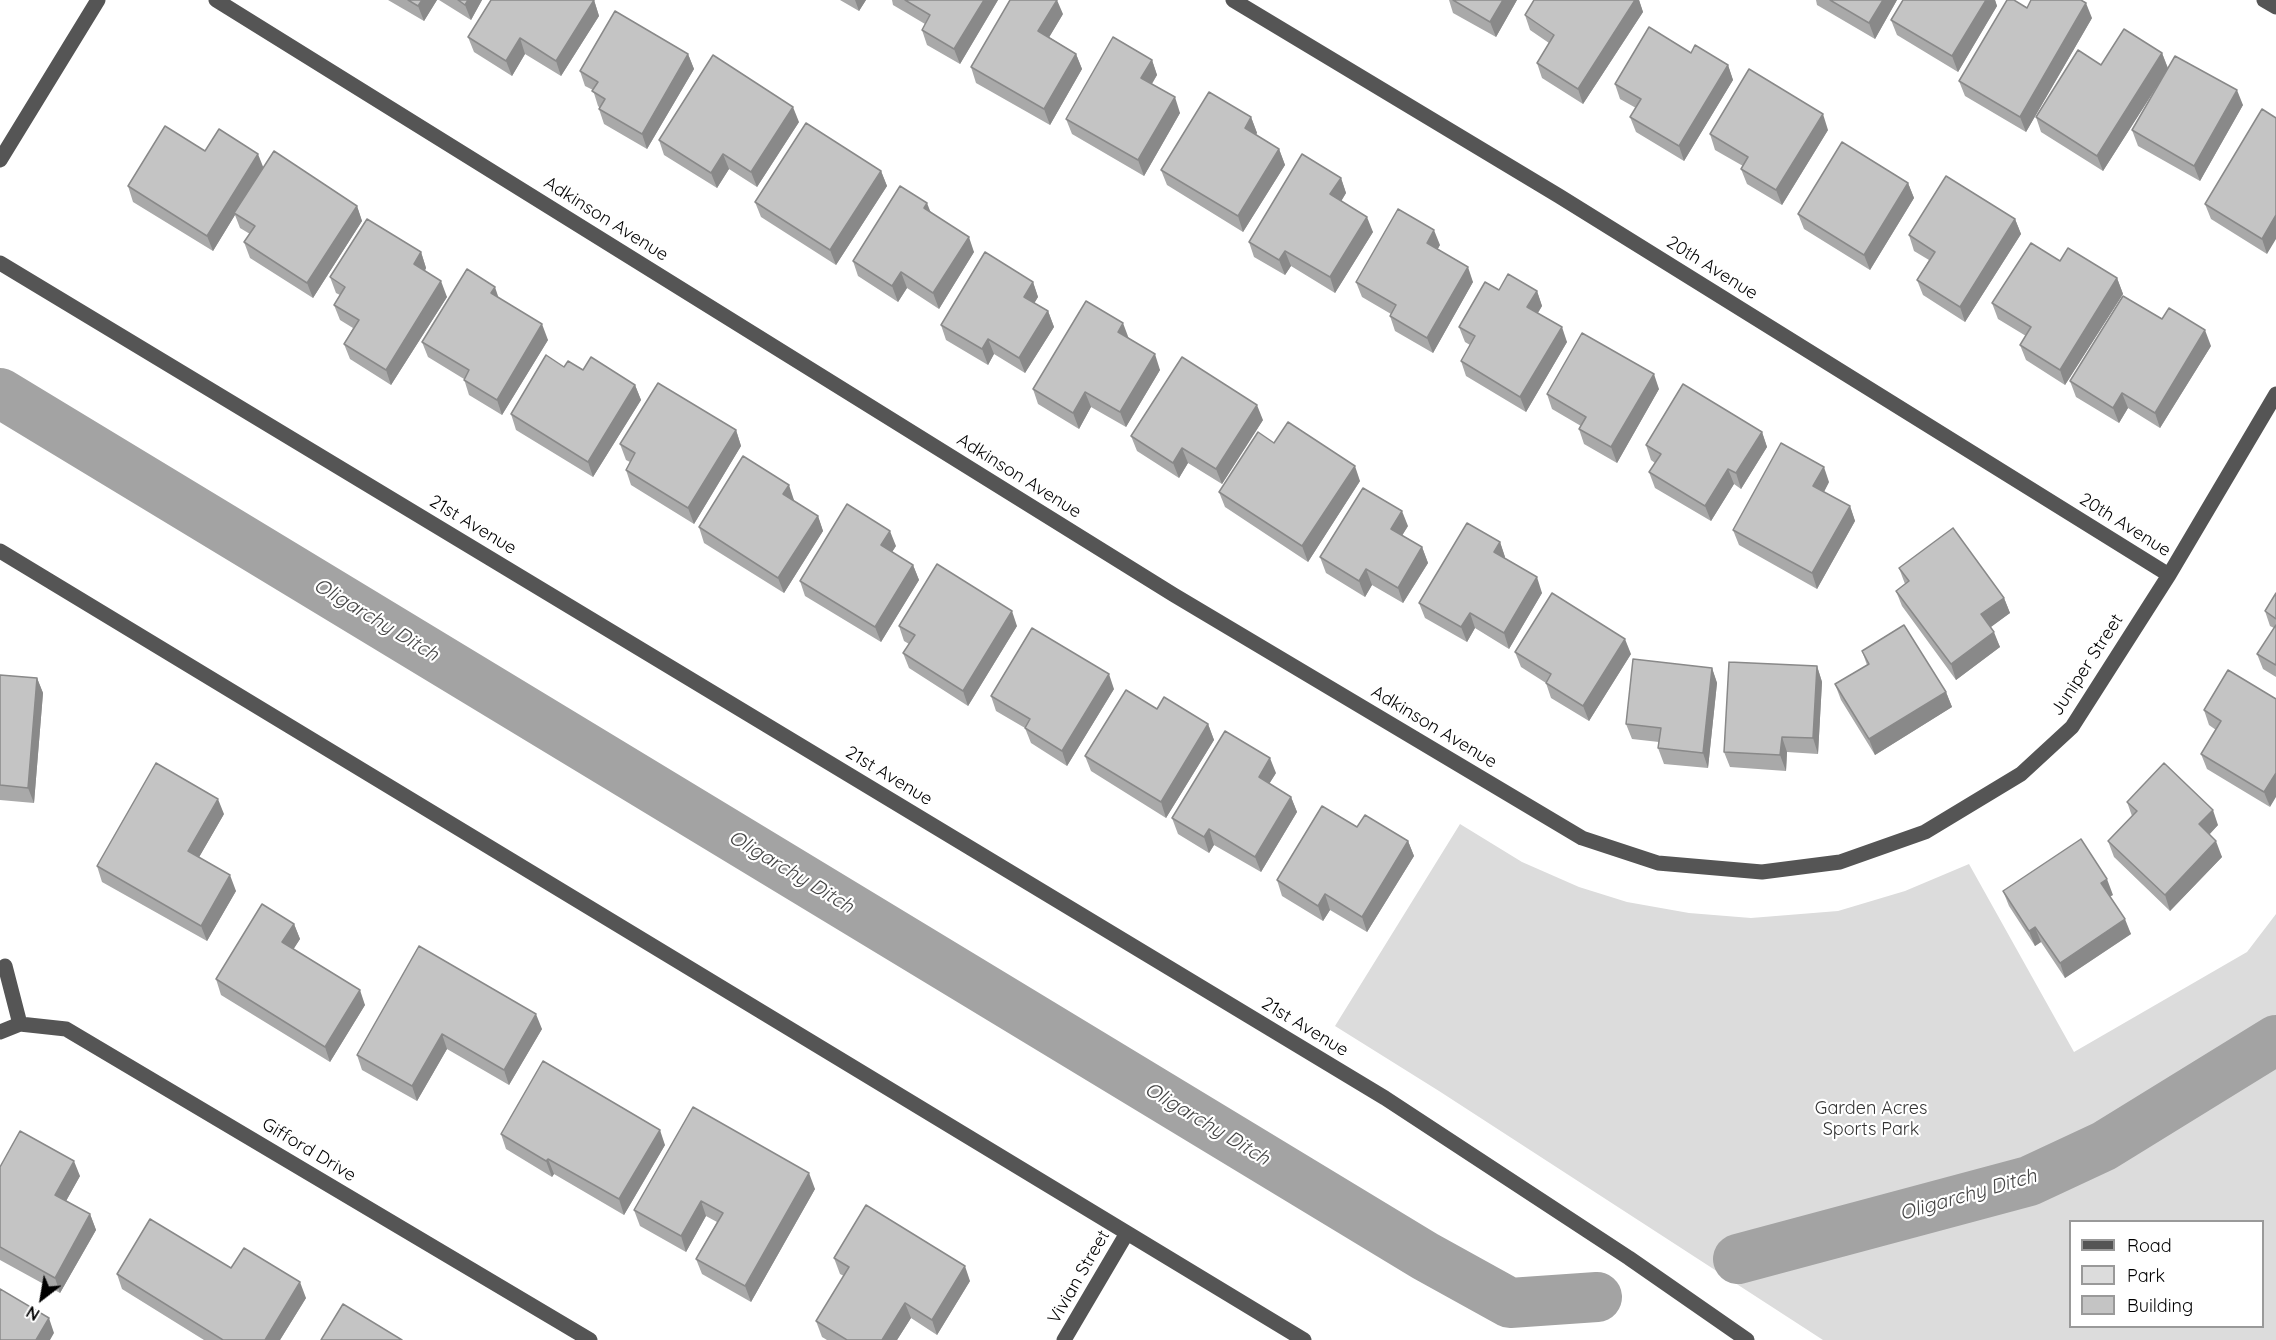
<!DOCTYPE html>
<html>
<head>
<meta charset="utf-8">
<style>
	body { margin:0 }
	#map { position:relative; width:2276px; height:1340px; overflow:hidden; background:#fff; font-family:Quicksand,sans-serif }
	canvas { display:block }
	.legend { position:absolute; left:2069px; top:1220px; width:195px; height:108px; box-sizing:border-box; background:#fff; border:2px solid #999; margin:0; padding:8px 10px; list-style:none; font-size:18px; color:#000 }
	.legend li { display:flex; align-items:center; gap:12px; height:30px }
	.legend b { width:30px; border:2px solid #999 }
	.north { position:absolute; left:12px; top:1268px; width:60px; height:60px; -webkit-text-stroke:4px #fff; paint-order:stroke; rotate:211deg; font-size:16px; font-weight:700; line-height:24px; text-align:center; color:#000 }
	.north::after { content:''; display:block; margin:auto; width:21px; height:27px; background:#000; clip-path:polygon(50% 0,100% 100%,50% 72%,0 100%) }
</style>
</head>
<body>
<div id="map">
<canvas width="2276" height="1340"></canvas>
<ul class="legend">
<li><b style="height:8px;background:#555"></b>Road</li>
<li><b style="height:16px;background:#dcdcdc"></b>Park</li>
<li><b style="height:16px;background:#c4c4c4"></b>Building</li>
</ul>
<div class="north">N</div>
</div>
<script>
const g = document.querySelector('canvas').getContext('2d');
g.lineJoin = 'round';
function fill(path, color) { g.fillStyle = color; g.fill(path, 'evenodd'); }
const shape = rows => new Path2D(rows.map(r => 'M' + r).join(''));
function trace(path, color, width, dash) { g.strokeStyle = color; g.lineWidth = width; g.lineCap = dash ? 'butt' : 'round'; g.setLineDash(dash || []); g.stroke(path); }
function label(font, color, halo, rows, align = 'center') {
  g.font = font + ' Quicksand,sans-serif'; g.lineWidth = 4.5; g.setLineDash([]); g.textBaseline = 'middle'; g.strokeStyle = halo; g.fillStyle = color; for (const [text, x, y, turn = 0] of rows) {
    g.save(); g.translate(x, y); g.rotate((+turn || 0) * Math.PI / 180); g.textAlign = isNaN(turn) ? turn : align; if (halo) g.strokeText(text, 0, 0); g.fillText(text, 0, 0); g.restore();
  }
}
const green = shape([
	[1460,824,1522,862,1579,887,1627,902,1689,913,1751,918,1838,911,1905,891,1969,864,2074,1052,2247,952,2276,914,2276,1340,1823,1340,1439,1091,1335,1026],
	[2070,1222,2262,1222,2262,1326,2070,1326]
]);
const canal = shape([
	[0,393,1425,1256,1510,1303,1597,1297],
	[1738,1259,2029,1181,2104,1146,2276,1040]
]);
const minor = shape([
	[216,0,1174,595,1582,838,1658,863,1762,872,1840,862,1925,832,2021,774,2072,727,2169,575,2276,394],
	[1233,0,1559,196,2169,575],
	[2264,0,2276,7],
	[0,160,98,0],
	[0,263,1385,1098,1629,1258,1747,1340],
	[0,551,1304,1340],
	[5,966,20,1024],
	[0,1032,20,1024,66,1029,590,1340],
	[1064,1340,1127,1233]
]);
const wall = shape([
	[388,0,437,0,424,21],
	[439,0,482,0,471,20],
	[594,0,599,16,561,76,525,54,512,76,474,52,468,37],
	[840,0,866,0,859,11],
	[892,0,998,0,960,64,927,45,922,30,925,24,893,5],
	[1449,0,1517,0,1496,37,1453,13],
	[1534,0,1639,0,1643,12,1583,104,1542,78,1537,63,1549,43,1530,30,1525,15],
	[1816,0,1897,0,1875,39,1817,5],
	[1903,0,1995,0,1997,6,1958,72,1897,35,1891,20],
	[2027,8,2092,18,2026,132,1965,96,1959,81],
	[1063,14,1049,37,1076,54,1082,69,1050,125,976,83,971,67],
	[1691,53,1728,65,1733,80,1684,161,1636,132,1630,117,1636,108,1620,99,1615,84],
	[2162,53,2168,68,2243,105,2200,181,2138,146,2132,130,2166,72,2103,171,2041,132,2036,117,2101,65],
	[688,54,694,69,647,149,604,124,599,109,599,107,598,106,593,90,585,86,580,71],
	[1152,60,1157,75,1152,84,1180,113,1144,176,1072,134,1066,119],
	[1251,117,1257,133,1255,135,1279,149,1285,165,1243,232,1167,185,1161,170],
	[2276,118,2267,254,2211,219,2205,204],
	[799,122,757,187,729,169,717,188,664,155,659,140],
	[1828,130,1782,205,1747,184,1741,169,1743,166,1715,150,1710,134],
	[205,151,263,168,357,206,362,221,313,298,250,258,244,242,250,234,240,228,235,215,213,251,133,202,128,186],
	[881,171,887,186,836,265,761,217,755,202],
	[1341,178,1346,193,1341,201,1373,232,1335,293,1291,266,1285,275,1254,257,1249,242],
	[1908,183,1914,198,1870,270,1804,229,1798,214],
	[931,213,974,252,939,309,907,288,898,302,858,276,853,261],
	[2015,219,2021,234,1965,322,1923,295,1917,280,1929,260,1914,251,1909,235],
	[1440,245,1437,250,1473,282,1433,353,1395,331,1390,316,1391,314,1362,297,1356,282],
	[421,252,426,268,425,271,447,297,391,385,350,359,344,344,353,328,340,320,334,305,340,295,336,293,330,277],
	[2060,261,2117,278,2123,294,2065,385,2026,360,2020,345,2026,336,1998,319,1992,303],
	[1033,282,1038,297,1034,303,1048,311,1054,327,1025,373,994,354,988,365,946,340,941,325],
	[1499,290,1537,291,1542,306,1538,313,1567,342,1526,412,1466,376,1461,361,1470,345,1465,342,1459,327],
	[499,298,548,340,502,415,469,395,464,379,428,357,422,342],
	[1129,339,1160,370,1126,427,1091,407,1079,429,1038,404,1033,389],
	[2211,346,2160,428,2128,408,2119,423,2076,397,2070,381],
	[564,367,583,370,635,385,641,400,593,477,516,430,511,414],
	[1659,389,1617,463,1584,444,1579,429,1581,426,1552,409,1547,394],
	[1263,420,1222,484,1188,463,1179,478,1137,451,1131,436],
	[736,430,741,446,694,524,631,485,626,470,630,462,626,460,620,444],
	[1762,432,1767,447,1741,489,1734,484,1711,521,1655,488,1649,472,1655,463,1651,460,1646,445],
	[1274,443,1360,481,1308,562,1225,507,1219,492],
	[1829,482,1824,492,1850,506,1855,521,1817,589,1739,545,1733,530],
	[794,500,794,501,818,516,823,531,784,593,704,543,699,527],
	[1408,526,1402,535,1422,547,1428,563,1403,603,1372,585,1365,597,1326,573,1320,557],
	[1500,542,1505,557,1504,559,1542,593,1509,649,1475,628,1467,642,1425,618,1419,603],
	[896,546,892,552,913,565,919,580,881,642,805,596,800,581],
	[1899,568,2004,598,2010,613,1990,627,2000,647,1956,680,1902,606,1896,591,1905,584],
	[2276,593,2276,677,2263,669,2257,654,2274,628,2270,626,2265,611],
	[899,626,1017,626,968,706,909,668,903,653,909,644,904,641],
	[1862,651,1946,692,1952,707,1875,755,1841,700,1835,684,1867,665],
	[1515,652,1631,654,1589,721,1551,698,1546,683,1521,667],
	[1817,666,1822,682,1818,754,1787,752,1786,771,1730,767,1724,752],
	[1712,668,1717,683,1708,768,1664,764,1658,748,1659,742,1632,739,1626,724],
	[2228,670,2270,807,2207,769,2201,754,2216,730,2209,725,2204,710],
	[0,675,37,678,43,693,34,803,0,800],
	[1114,689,1067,766,1031,743,1025,728,996,711,991,696],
	[1208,724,1214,740,1166,818,1091,771,1085,756],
	[1276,773,1269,784,1291,797,1297,812,1261,872,1214,845,1209,853,1178,834,1172,818],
	[2127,802,2218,825,2209,835,2222,857,2170,911,2114,857,2108,841,2132,816],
	[224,814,199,857,236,891,207,941,102,882,97,866],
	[1357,827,1408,841,1414,856,1367,932,1330,910,1323,921,1282,896,1277,880],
	[2003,891,2113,895,2110,896,2131,934,2065,978,2041,942,2035,946,2009,906],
	[294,924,300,939,293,949,365,1005,330,1062,221,995,216,979],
	[419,946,542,1029,509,1085,447,1049,417,1101,362,1070,357,1055],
	[693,1107,815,1189,751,1302,702,1274,696,1259,717,1222,706,1216,686,1252,640,1226,634,1210],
	[501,1134,665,1145,624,1215,554,1174,552,1177,506,1149],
	[0,1167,80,1176,66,1201,90,1214,96,1230,60,1293,0,1260],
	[834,1258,970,1281,937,1335,911,1318,897,1340,827,1340,822,1337,816,1321,844,1276,840,1274],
	[231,1268,306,1298,280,1340,204,1340,122,1289,117,1274]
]);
const shadedWall = shape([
	[422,0,437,0,424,21,418,6],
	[468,0,482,0,471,20,465,5],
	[594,0,599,16,561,76,556,61],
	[855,0,866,0,859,11],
	[984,0,998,0,960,64,954,49],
	[1057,0,1063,14,1044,46,1038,31],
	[1503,0,1517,0,1496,37,1490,22],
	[1635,0,1639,0,1643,12,1583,104,1578,89],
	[1883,0,1897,0,1875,39,1869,23],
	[1986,0,1995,0,1997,6,1958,72,1952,56],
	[2086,3,2092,18,2026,132,2020,117],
	[520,38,525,54,512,76,506,61],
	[2162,53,2168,69,2103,171,2097,156],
	[688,54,694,69,647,149,642,134],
	[1076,54,1082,69,1050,125,1044,109],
	[1152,60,1157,75,1146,93,1141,78],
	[1728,65,1733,80,1684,161,1679,146],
	[2237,90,2243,105,2200,181,2194,166],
	[1175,97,1180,113,1144,176,1138,160],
	[793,107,799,122,757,187,751,172],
	[1823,114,1828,130,1782,205,1776,190],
	[1251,117,1257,133,1250,144,1245,128],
	[1279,149,1285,165,1243,232,1238,216],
	[258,154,264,169,234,213,235,215,213,251,207,236],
	[723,154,729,169,717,188,711,173],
	[881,171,887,186,836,265,830,250],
	[1341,178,1346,193,1336,210,1330,194],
	[1908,183,1914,198,1870,270,1864,255],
	[927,203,933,218,924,208],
	[357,206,362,221,313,298,307,283],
	[2276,215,2276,239,2267,254,2262,239],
	[1367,217,1373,232,1335,293,1330,277],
	[2015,219,2021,234,1965,322,1960,307],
	[1434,230,1440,245,1432,259,1427,243],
	[969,237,974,252,939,309,933,293],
	[1285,251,1291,266,1285,275,1279,260],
	[421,252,426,268,420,279,414,264],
	[1468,267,1473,282,1433,353,1427,338],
	[901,272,907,288,898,302,892,286],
	[2117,278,2123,294,2065,385,2060,370],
	[441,281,447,297,391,385,386,370],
	[1033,282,1038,297,1029,312,1024,297],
	[495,287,500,302,491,293],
	[1537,291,1542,306,1532,322,1527,307],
	[1048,311,1054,327,1025,373,1019,358],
	[1123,323,1129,339,1118,332],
	[542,324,548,340,502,415,497,400],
	[1562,327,1567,342,1526,412,1520,397],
	[2205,330,2211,346,2160,428,2155,413],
	[988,339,994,354,988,365,982,349],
	[1155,354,1160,370,1126,427,1120,412],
	[1654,374,1659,389,1617,463,1611,447],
	[635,385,641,400,593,477,588,462],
	[1085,392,1091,407,1079,429,1073,413],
	[2122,393,2128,408,2119,423,2113,408],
	[1257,405,1263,420,1222,484,1216,469],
	[736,430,741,446,694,524,688,508],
	[1762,432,1767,447,1741,489,1736,473],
	[1182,448,1188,463,1179,478,1173,463],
	[1355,466,1360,481,1308,562,1302,546],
	[1824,467,1829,482,1819,501,1813,486],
	[1728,469,1734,484,1711,521,1705,506],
	[789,485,794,500,789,509,783,494],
	[1850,506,1855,521,1817,589,1812,573],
	[1402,511,1408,526,1397,544,1391,529],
	[818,516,823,531,784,593,778,578],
	[890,531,896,546,886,561,881,545],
	[1500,542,1505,557,1499,568,1494,552],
	[1422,547,1428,563,1403,603,1398,588],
	[913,565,919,580,881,642,875,627],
	[1366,569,1372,585,1365,597,1359,581],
	[1537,577,1542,593,1509,649,1504,633],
	[2004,598,2010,613,1987,630,1981,614],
	[1012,611,1017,626,968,706,963,691],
	[1470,613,1475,628,1467,642,1461,627],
	[1994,632,2000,647,1956,680,1951,664],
	[1625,639,1631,654,1589,721,1583,706],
	[1817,666,1822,682,1818,754,1813,738],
	[1712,668,1717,683,1708,768,1703,753],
	[1109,674,1114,689,1067,766,1062,751],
	[37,678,43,693,34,803,28,788],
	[1946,692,1952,707,1875,755,1869,739],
	[1208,724,1214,740,1166,818,1161,802],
	[1782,737,1787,752,1786,771,1780,755],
	[1270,758,1276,773,1264,792,1259,777],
	[2276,773,2276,797,2270,807,2264,792],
	[1291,797,1297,812,1261,872,1255,857],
	[218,799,224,814,194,866,188,851],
	[2213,810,2218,825,2204,840,2199,824],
	[1209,829,1214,845,1209,853,1204,837],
	[1408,841,1414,856,1367,932,1362,917],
	[2216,841,2222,857,2170,911,2165,895],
	[230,875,236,891,207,941,201,926],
	[2107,879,2113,895,2107,898,2101,883],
	[1325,894,1330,910,1323,921,1318,906],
	[2125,919,2131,934,2065,978,2060,963],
	[294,924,300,939,288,958,282,942],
	[2035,927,2041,942,2035,946,2029,931],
	[360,990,365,1005,330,1062,325,1047],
	[536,1014,542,1029,509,1085,504,1070],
	[442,1034,447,1049,417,1101,412,1086],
	[660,1130,665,1145,624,1215,619,1199],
	[548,1159,554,1174,552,1177,546,1161],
	[74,1161,80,1176,61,1210,55,1195],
	[809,1173,815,1189,751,1302,745,1286],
	[701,1201,706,1216,686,1252,681,1236],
	[90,1214,96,1230,60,1293,55,1278],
	[965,1266,970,1281,937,1335,932,1320],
	[300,1282,306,1298,280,1340,265,1340],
	[905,1303,911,1318,897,1340,882,1340],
	[49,1318,54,1333,50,1340,36,1340]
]);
const building = shape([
	[408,0,422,0,418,6,408,0],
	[458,0,468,0,465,5,458,0],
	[491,0,594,0,556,61,520,38,506,61,468,37,491,0],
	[905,0,984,0,954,49,922,30,930,15,905,0],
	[1010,0,1057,0,1038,31,1076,54,1044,109,971,67,1010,0],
	[1453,0,1503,0,1490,22,1453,0],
	[1534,0,1635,0,1578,89,1537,63,1554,35,1525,15,1534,0],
	[1830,0,1883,0,1869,23,1830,0],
	[1903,0,1986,0,1952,56,1891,20,1903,0],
	[2007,0,2014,0,2027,8,2031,0,2081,0,2086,3,2020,117,1959,81,2007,0],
	[615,11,688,54,642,134,599,109,605,99,592,91,598,82,580,71,615,11],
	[1649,27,1691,53,1695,45,1728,65,1679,146,1630,117,1641,99,1615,84,1649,27],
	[2124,29,2162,53,2097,156,2036,117,2078,50,2101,65,2124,29],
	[1113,37,1152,60,1141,78,1175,97,1138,160,1066,119,1113,37],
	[713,55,793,107,751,172,723,154,711,173,659,140,713,55],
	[2175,56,2237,90,2194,166,2132,130,2175,56],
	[1749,69,1823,114,1776,190,1741,169,1748,157,1710,134,1749,69],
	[1209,92,1251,117,1245,128,1279,149,1238,216,1161,170,1209,92],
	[2262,109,2276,118,2276,215,2262,239,2205,204,2262,109],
	[806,123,881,171,830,250,755,202,806,123],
	[165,126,205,151,219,129,258,154,207,236,128,186,165,126],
	[1842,142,1908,183,1864,255,1798,214,1842,142],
	[274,151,357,206,307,283,244,242,255,226,234,213,274,151],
	[1302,154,1341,178,1330,194,1367,217,1330,277,1285,251,1279,260,1249,242,1302,154],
	[1946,176,2015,219,1960,307,1917,280,1935,252,1909,235,1946,176],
	[900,186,927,203,924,208,969,237,933,293,901,272,892,286,853,261,900,186],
	[1398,209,1434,230,1427,243,1468,267,1427,338,1390,316,1396,305,1356,282,1398,209],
	[367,219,421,252,414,264,441,281,386,370,344,344,359,320,334,305,345,287,330,277,367,219],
	[2031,243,2060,261,2068,248,2117,278,2060,370,2020,345,2031,327,1992,303,2031,243],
	[985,252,1033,282,1024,297,1048,311,1019,358,988,339,982,349,941,325,985,252],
	[467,269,495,287,491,293,542,324,497,400,464,380,469,370,422,342,467,269],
	[1508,274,1537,291,1527,307,1562,327,1520,397,1461,361,1475,336,1459,327,1485,282,1499,290,1508,274],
	[2123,296,2162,319,2169,308,2205,330,2155,413,2122,393,2113,408,2070,381,2123,296],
	[1086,301,1123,323,1118,332,1155,354,1120,412,1085,392,1073,413,1033,389,1086,301],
	[1582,333,1654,374,1611,447,1579,429,1586,417,1547,394,1582,333],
	[546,355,564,367,568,361,583,370,591,357,635,385,588,462,511,414,546,355],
	[1182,357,1257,405,1216,469,1182,448,1173,463,1131,436,1182,357],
	[658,383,736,430,688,508,626,470,635,453,620,444,658,383],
	[1683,384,1762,432,1736,473,1728,469,1705,506,1649,472,1661,454,1646,445,1683,384],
	[1288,422,1355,466,1302,546,1219,492,1258,432,1274,443,1288,422],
	[1781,443,1824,467,1813,486,1850,506,1812,573,1733,530,1781,443],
	[743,456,789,485,783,494,818,516,778,578,699,527,743,456],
	[1363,488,1402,511,1391,529,1422,547,1398,588,1366,569,1359,581,1320,557,1363,488],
	[847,504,890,531,881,545,913,565,875,627,800,581,847,504],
	[1467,523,1500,542,1494,552,1537,577,1504,633,1470,613,1461,627,1419,603,1467,523],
	[1953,528,2004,598,1981,614,1994,632,1951,664,1896,591,1909,581,1899,568,1953,528],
	[937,564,1012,611,963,691,903,653,915,635,899,626,937,564],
	[1552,593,1625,639,1583,706,1546,683,1551,674,1515,652,1552,593],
	[2276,593,2276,619,2265,611,2276,593],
	[1904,625,1946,692,1869,739,1835,684,1869,664,1862,651,1904,625],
	[2276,625,2276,665,2257,654,2276,625],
	[1032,628,1109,674,1062,751,1025,728,1030,719,991,696,1032,628],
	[1633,659,1712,668,1703,753,1658,748,1661,728,1626,724,1633,659],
	[1729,662,1817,666,1813,738,1782,737,1780,755,1724,752,1729,662],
	[2228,670,2276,699,2276,773,2264,792,2201,754,2221,721,2204,710,2228,670],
	[0,675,37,678,28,788,0,785,0,675],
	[1126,690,1157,709,1164,697,1208,724,1161,802,1085,756,1126,690],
	[1225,731,1270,758,1259,777,1291,797,1255,857,1209,829,1204,837,1172,818,1225,731],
	[156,763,218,799,188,851,230,875,201,926,97,866,156,763],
	[2164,763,2213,810,2199,824,2216,841,2165,895,2108,841,2137,811,2127,802,2164,763],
	[1322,806,1357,827,1365,815,1408,841,1362,917,1325,894,1318,906,1277,880,1322,806],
	[2081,839,2107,879,2101,883,2125,919,2060,963,2035,927,2029,931,2003,891,2081,839],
	[262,904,294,924,282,942,360,990,325,1047,216,979,262,904],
	[419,946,536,1014,504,1070,442,1034,412,1086,357,1055,419,946],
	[543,1061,660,1130,619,1199,548,1159,546,1161,501,1134,543,1061],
	[693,1107,809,1173,745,1286,696,1259,723,1213,701,1201,681,1236,634,1210,693,1107],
	[20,1131,74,1161,55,1195,90,1214,55,1278,0,1247,0,1167,20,1131],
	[866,1205,965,1266,932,1320,905,1303,882,1340,847,1340,816,1321,849,1267,834,1258,866,1205],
	[150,1219,231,1268,244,1248,300,1282,265,1340,223,1340,117,1274,150,1219],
	[0,1289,49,1318,36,1340,0,1340,0,1289],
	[343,1304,402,1340,321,1340,343,1304]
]);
const streetNames = [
	["Adkinson Avenue",606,219,32],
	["20th Avenue",1712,268,32],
	["Adkinson Avenue",1019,476,32],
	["21st Avenue",473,525,31],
	["20th Avenue",2125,525,32],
	["Juniper Street",2087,665,-57],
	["Adkinson Avenue",1434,727,31],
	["21st Avenue",889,776,31],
	["21st Avenue",1305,1027,31],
	["Gifford Drive",309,1150,31],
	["Vivian Street",1079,1277,-60]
];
const parkNames = [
	["Garden Acres",1871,1109],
	["Sports Park",1871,1130]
];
const waterNames = [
	["Oligarchy Ditch",376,620,31],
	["Oligarchy Ditch",791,872,31],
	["Oligarchy Ditch",1207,1124,31],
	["Oligarchy Ditch",1968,1195,-16]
];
fill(green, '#dcdcdc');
trace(canal, '#a3a3a3', 50);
trace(minor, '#555', 15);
fill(wall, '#a9a9a9');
fill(shadedWall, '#898989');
fill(building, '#c4c4c4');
trace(building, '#898989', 1.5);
label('18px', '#000', '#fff', streetNames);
label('18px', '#333', '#fff', parkNames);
label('italic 20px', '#444', '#fff', waterNames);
</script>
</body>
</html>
